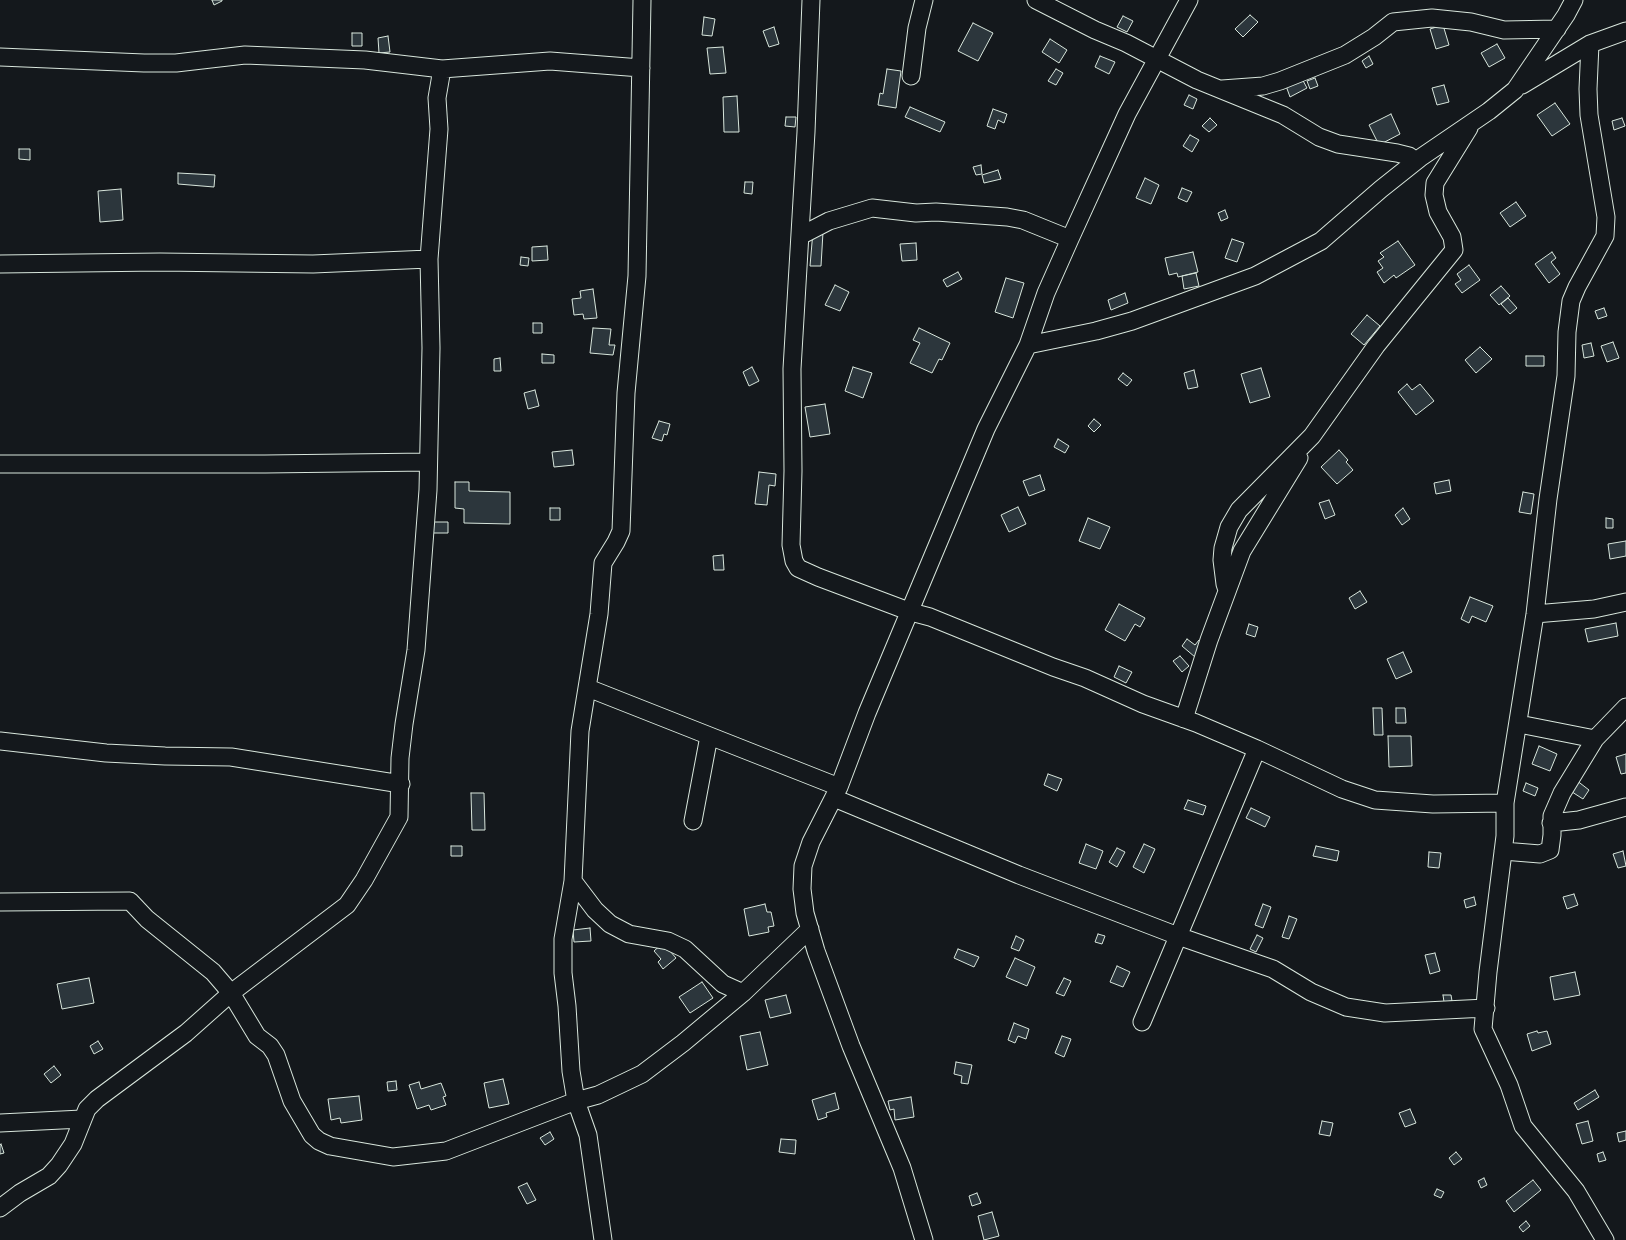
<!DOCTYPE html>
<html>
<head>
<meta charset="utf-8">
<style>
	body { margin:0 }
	canvas { display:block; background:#14181c }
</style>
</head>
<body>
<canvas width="1626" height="1240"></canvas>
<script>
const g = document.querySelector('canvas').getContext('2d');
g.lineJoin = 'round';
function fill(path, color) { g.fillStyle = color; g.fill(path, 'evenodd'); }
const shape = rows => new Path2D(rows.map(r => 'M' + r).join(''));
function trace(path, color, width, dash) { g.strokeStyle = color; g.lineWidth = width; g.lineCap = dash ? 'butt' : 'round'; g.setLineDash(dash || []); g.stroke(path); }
const building = shape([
	[212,0,222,0,222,1,214,5,212,0],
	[1250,15,1258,22,1243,37,1235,29,1250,15],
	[1123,16,1133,21,1127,32,1117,27,1123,16],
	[704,17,715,19,712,36,702,35,704,17],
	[973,23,993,33,978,61,958,51,973,23],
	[1443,25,1449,45,1436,49,1430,29,1443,25],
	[774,27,779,44,769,47,763,31,774,27],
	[352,33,362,33,362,46,352,46,352,33],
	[388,36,390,52,379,53,378,38,388,36],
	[1050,39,1067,50,1059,63,1042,52,1050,39],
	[1497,44,1505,58,1489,67,1481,53,1497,44],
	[723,47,726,73,710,74,707,48,723,47],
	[1100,56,1115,62,1109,74,1095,67,1100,56],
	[1369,56,1373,64,1366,68,1362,61,1369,56],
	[887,69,901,71,896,108,878,105,880,93,883,94,887,69],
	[1056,69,1063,73,1056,85,1048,81,1056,69],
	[1300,75,1307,88,1290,97,1285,83,1300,75],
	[1315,78,1318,86,1310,89,1307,81,1315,78],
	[1444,85,1449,102,1437,105,1432,88,1444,85],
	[1189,95,1197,99,1193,109,1184,105,1189,95],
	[737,96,739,132,724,132,723,97,737,96],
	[1555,103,1570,124,1552,136,1537,115,1555,103],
	[910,107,945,122,940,132,905,117,910,107],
	[993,109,1007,114,1004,123,998,120,995,129,987,126,993,109],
	[1391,114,1400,134,1379,145,1369,125,1391,114],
	[786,117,796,117,795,127,785,126,786,117],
	[1210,118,1217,125,1209,132,1202,126,1210,118],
	[1622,118,1625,126,1614,130,1612,121,1622,118],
	[1190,135,1199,140,1192,152,1183,146,1190,135],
	[19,149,30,149,30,160,19,159,19,149],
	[981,165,982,174,976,175,973,167,981,165],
	[998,170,1001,179,984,183,982,175,998,170],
	[178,173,215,175,214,187,178,184,178,173],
	[1145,178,1159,185,1151,204,1136,198,1145,178],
	[745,182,753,182,752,194,744,193,745,182],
	[1182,188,1192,192,1187,202,1178,198,1182,188],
	[121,189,123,220,100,222,98,191,121,189],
	[1516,202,1526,216,1510,227,1500,213,1516,202],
	[1225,210,1228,218,1221,221,1218,213,1225,210],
	[813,231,823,232,821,266,810,266,813,231],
	[1232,239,1244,243,1237,262,1225,258,1232,239],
	[1398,241,1415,265,1396,278,1394,275,1384,283,1377,272,1383,268,1378,261,1384,257,1380,253,1398,241],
	[916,243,917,260,902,261,900,244,916,243],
	[547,246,548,260,532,261,532,247,547,246],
	[1193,252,1198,272,1178,277,1177,273,1169,275,1165,258,1193,252],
	[1552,252,1556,258,1551,262,1560,274,1549,283,1535,264,1552,252],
	[521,257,529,258,528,266,520,265,521,257],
	[1469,265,1480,280,1462,293,1455,284,1461,280,1457,274,1469,265],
	[958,272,962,279,947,287,943,280,958,272],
	[1196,273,1199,286,1184,289,1182,276,1196,273],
	[1006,278,1024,283,1013,318,995,312,1006,278],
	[835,285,849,292,840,311,825,305,835,285],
	[1501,286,1510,296,1499,305,1490,295,1501,286],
	[593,289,597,318,584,319,583,314,574,315,572,299,581,298,580,291,593,289],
	[1125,293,1128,303,1111,310,1108,300,1125,293],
	[1508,298,1517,308,1510,314,1501,304,1508,298],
	[1604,308,1607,316,1598,319,1595,311,1604,308],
	[1367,315,1380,326,1364,345,1351,334,1367,315],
	[533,323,542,323,542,333,533,333,533,323],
	[593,328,611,329,609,345,615,345,613,355,590,353,593,328],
	[919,328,950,343,942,360,939,359,932,373,910,363,920,343,913,340,919,328],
	[1613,342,1619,358,1607,362,1601,346,1613,342],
	[1591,343,1594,356,1584,358,1582,345,1591,343],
	[1480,347,1492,359,1476,373,1465,360,1480,347],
	[542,354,554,355,554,363,542,363,542,354],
	[1526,356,1544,356,1544,366,1526,366,1526,356],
	[500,358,501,371,494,371,494,359,500,358],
	[752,367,759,381,749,386,743,372,752,367],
	[853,367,872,373,863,398,845,391,853,367],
	[1261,368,1270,397,1250,403,1241,374,1261,368],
	[1194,370,1198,387,1188,389,1184,373,1194,370],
	[1123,373,1132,380,1127,386,1118,379,1123,373],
	[1407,384,1412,390,1420,384,1434,401,1416,415,1398,392,1407,384],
	[535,390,539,406,528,409,524,393,535,390],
	[825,404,830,434,810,437,805,407,825,404],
	[1094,419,1101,425,1094,432,1088,426,1094,419],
	[659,421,670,424,667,435,664,434,662,441,652,438,659,421],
	[1058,439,1069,446,1065,453,1054,447,1058,439],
	[572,450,574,465,554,467,552,452,572,450],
	[1339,450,1348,460,1346,462,1353,470,1337,484,1321,467,1339,450],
	[759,472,776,474,775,486,769,485,767,505,755,504,759,472],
	[1040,475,1045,490,1029,496,1023,481,1040,475],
	[1449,480,1451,491,1436,494,1434,483,1449,480],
	[455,482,469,482,469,491,510,492,510,524,464,523,464,509,455,508,455,482],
	[1523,492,1534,494,1531,514,1519,512,1523,492],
	[1329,500,1335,515,1325,519,1319,503,1329,500],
	[1018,507,1026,524,1009,532,1001,515,1018,507],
	[550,508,560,508,560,520,550,520,550,508],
	[1403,508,1410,519,1402,525,1395,515,1403,508],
	[1088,518,1110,527,1100,549,1079,541,1088,518],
	[1606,518,1613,519,1613,528,1606,528,1606,518],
	[430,522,448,522,448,533,431,533,430,522],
	[1626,541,1626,556,1610,559,1608,544,1626,541],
	[723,555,724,570,714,570,713,556,723,555],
	[1360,591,1367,602,1355,609,1349,598,1360,591],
	[1470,597,1493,606,1486,622,1472,616,1469,623,1461,619,1470,597],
	[1119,604,1145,618,1140,627,1135,624,1125,641,1105,630,1119,604],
	[1616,623,1618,636,1588,642,1585,629,1616,623],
	[1249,624,1258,627,1255,637,1246,634,1249,624],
	[1187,639,1195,645,1199,640,1205,645,1195,657,1182,646,1187,639],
	[1403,652,1412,672,1396,679,1387,659,1403,652],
	[1180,656,1189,666,1182,672,1173,661,1180,656],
	[1119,666,1132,672,1126,683,1114,677,1119,666],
	[1373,708,1382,708,1383,735,1374,735,1373,708],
	[1396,708,1405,708,1406,723,1396,723,1396,708],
	[1388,736,1411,736,1412,766,1389,767,1388,736],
	[1539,746,1557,754,1550,771,1532,764,1539,746],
	[1626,754,1626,773,1621,774,1616,757,1626,754],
	[1048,774,1062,779,1057,791,1044,785,1048,774],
	[1576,780,1589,790,1583,799,1569,790,1576,780],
	[1526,783,1538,788,1535,796,1523,791,1526,783],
	[471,793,484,793,485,830,472,830,471,793],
	[1188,800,1206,806,1203,815,1184,809,1188,800],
	[1251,808,1270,817,1265,827,1246,818,1251,808],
	[1086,844,1103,851,1096,869,1079,863,1086,844],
	[1144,844,1155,849,1144,873,1133,867,1144,844],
	[451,846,462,846,462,856,451,856,451,846],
	[1316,846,1339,851,1337,861,1313,856,1316,846],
	[1117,848,1125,852,1117,867,1109,862,1117,848],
	[1623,851,1626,866,1618,868,1613,854,1623,851],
	[1429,852,1441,853,1439,868,1428,867,1429,852],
	[1574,894,1578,905,1567,909,1563,897,1574,894],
	[1474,897,1476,905,1466,908,1464,900,1474,897],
	[765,904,767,912,771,912,774,926,768,927,769,932,749,936,744,909,765,904],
	[1263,904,1271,907,1263,928,1255,925,1263,904],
	[1289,916,1297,919,1289,939,1282,937,1289,916],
	[590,928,591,941,574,942,573,930,590,928],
	[1098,934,1105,936,1102,944,1095,942,1098,934],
	[1257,935,1263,938,1256,952,1250,949,1257,935],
	[1016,936,1024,940,1019,951,1011,948,1016,936],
	[663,943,676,958,663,969,658,962,661,959,654,951,663,943],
	[958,949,979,957,974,967,954,958,958,949],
	[1435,953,1440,971,1430,974,1425,955,1435,953],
	[1015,958,1035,967,1027,986,1006,977,1015,958],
	[1117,966,1130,972,1123,987,1110,982,1117,966],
	[1575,972,1580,995,1554,1000,1550,977,1575,972],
	[89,978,94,1003,62,1009,57,984,89,978],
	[1064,978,1071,981,1064,996,1056,993,1064,978],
	[702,982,713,998,690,1013,679,997,702,982],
	[786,995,791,1013,770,1018,765,1000,786,995],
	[1443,995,1451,995,1452,1001,1444,1002,1443,995],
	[1014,1023,1029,1029,1026,1039,1018,1036,1015,1043,1008,1040,1014,1023],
	[1537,1031,1538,1033,1547,1031,1551,1044,1532,1051,1527,1034,1537,1031],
	[760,1032,768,1065,747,1070,740,1036,760,1032],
	[1062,1036,1071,1039,1064,1057,1055,1053,1062,1036],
	[98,1041,103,1049,94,1054,90,1046,98,1041],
	[956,1062,972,1065,968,1084,961,1083,962,1076,954,1074,956,1062],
	[54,1066,61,1075,51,1083,44,1074,54,1066],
	[503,1079,509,1104,489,1108,484,1083,503,1079],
	[396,1081,397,1090,388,1091,387,1082,396,1081],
	[419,1082,421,1089,441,1083,446,1096,443,1097,446,1105,431,1110,429,1105,417,1109,409,1085,419,1082],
	[1595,1090,1599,1097,1578,1110,1574,1103,1595,1090],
	[835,1093,839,1109,826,1113,827,1117,818,1120,812,1100,835,1093],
	[359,1096,362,1120,341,1123,340,1118,331,1120,328,1099,359,1096],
	[911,1097,914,1117,895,1120,894,1109,890,1110,888,1101,911,1097],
	[1410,1109,1416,1123,1405,1127,1399,1113,1410,1109],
	[1322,1121,1333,1123,1330,1136,1319,1134,1322,1121],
	[1588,1121,1593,1141,1582,1144,1576,1124,1588,1121],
	[1626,1131,1626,1140,1619,1142,1617,1133,1626,1131],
	[550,1132,554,1139,545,1145,540,1138,550,1132],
	[781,1139,796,1140,795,1154,779,1152,781,1139],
	[1,1144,4,1153,0,1154,0,1145,1,1144],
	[1456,1152,1462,1159,1454,1165,1449,1158,1456,1152],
	[1603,1152,1606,1160,1599,1162,1597,1154,1603,1152],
	[1484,1178,1487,1185,1481,1188,1478,1181,1484,1178],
	[1533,1180,1541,1190,1514,1212,1506,1201,1533,1180],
	[527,1183,536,1200,527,1204,518,1187,527,1183],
	[1437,1189,1444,1192,1441,1198,1434,1195,1437,1189],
	[977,1193,981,1203,972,1206,969,1196,977,1193],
	[992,1212,999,1236,984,1240,978,1216,992,1212],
	[1526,1221,1530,1226,1523,1232,1519,1227,1526,1221]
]);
const minor = shape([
	[811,0,806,132,792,369,793,471,791,545,794,561,798,568,818,577,911,612,930,617,1053,667,1085,678,1143,704,1196,723,1257,749,1342,789,1375,800,1433,804,1505,803],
	[1036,0,1095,30,1126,43,1197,80,1283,115,1319,137,1338,144,1397,153,1409,156,1416,161],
	[1590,44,1588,89,1589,115,1606,217,1605,236,1577,287,1571,301,1567,332,1566,376,1548,499,1535,614,1505,803,1505,836,1488,972,1483,1029,1509,1085,1523,1126,1576,1191,1605,1240],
	[0,57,144,63,176,63,245,55,365,60,442,69,550,61,641,68],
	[911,76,917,28,924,0],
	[1522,85,1590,44,1626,31],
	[1222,89,1263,86,1280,81,1345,55,1374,37,1393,22,1432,18,1471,22,1504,30,1557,29],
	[800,236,829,221,872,208,916,213,936,212,1007,217,1023,220,1070,239],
	[0,264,160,262,313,264,429,259],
	[1028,345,1096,331,1132,321,1255,276,1321,241,1381,189,1420,158,1489,111,1515,90,1566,15,1574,0],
	[0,464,265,464,428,462],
	[1227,590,1225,584,1222,560,1223,548,1229,527,1239,510,1312,436,1376,346,1454,250,1452,237,1438,212,1434,195,1435,183,1469,128],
	[1535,614,1594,609,1626,602],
	[588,688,839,787],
	[1184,719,1209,640,1242,551,1299,458],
	[1519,724,1595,739],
	[0,741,106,753,165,756,231,757,401,784],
	[834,798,1019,875,1178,936,1273,969,1311,992,1346,1007,1385,1013,1486,1008],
	[693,821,709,736],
	[1551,823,1579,820,1626,807],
	[1503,851,1540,854,1550,850,1552,835,1552,816,1562,793,1595,739,1626,707],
	[573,881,595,910,610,924,629,934,668,941,685,949,723,984,743,993],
	[0,902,130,901,147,919,213,972,231,993,257,1036,270,1046,276,1055,292,1101,312,1135,319,1141,330,1146,393,1157,446,1151,576,1101,571,1071,567,1006,563,973,563,939,573,881,580,731,599,614,603,563,616,542,621,531,626,393,637,276,642,0],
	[1142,1022,1257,749],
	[0,1123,82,1119],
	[0,1208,20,1193,49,1176,59,1165,73,1144,87,1109,97,1099,186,1033,231,993,347,905,364,880,399,817,400,758,404,724,416,650,428,490,431,348,429,259,439,129,437,98,442,69],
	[603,1240,588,1135,576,1101,598,1095,642,1074,683,1043,743,993,810,929],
	[924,1240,902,1168,851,1046,816,951,805,913,802,889,803,866,811,842,839,787,867,713,986,429,1028,345,1046,293,1070,239,1127,114,1189,0]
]);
fill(building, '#2c363c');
trace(building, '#d8e6dc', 1);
trace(minor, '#d8e6dc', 19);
trace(minor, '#14181c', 17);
</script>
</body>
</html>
